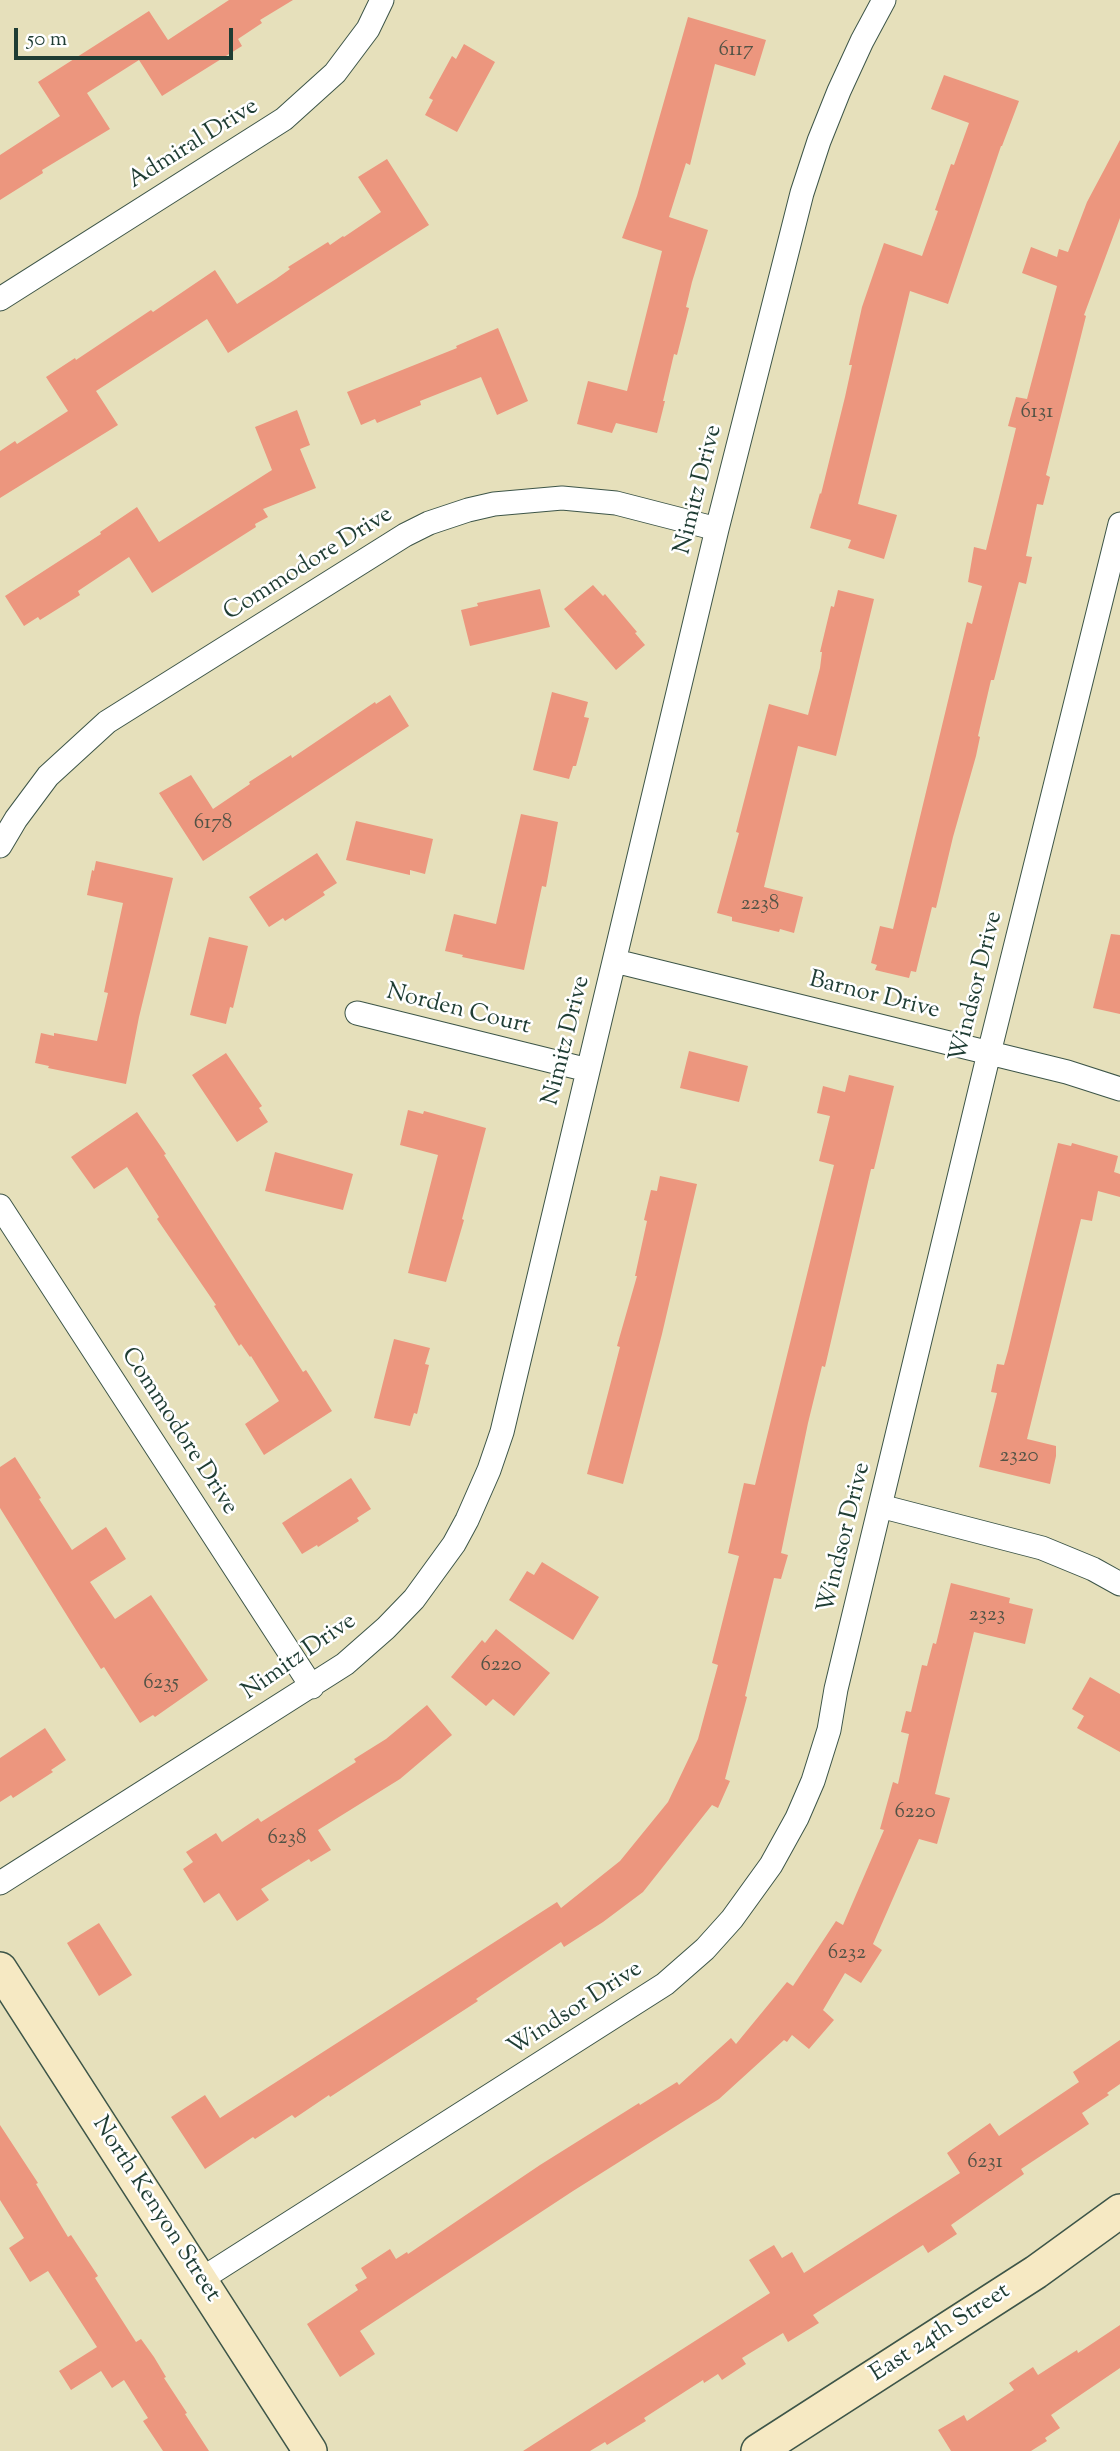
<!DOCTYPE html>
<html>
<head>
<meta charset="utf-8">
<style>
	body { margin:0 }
	#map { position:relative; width:1120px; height:2451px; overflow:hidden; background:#e6e0bb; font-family:"Sorts Mill Goudy",serif }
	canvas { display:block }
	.scale { position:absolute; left:14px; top:28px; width:219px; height:32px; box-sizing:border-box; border:4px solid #1f3d34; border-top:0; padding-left:9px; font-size:21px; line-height:24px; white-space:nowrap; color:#1f3d34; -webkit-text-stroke:5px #fff; paint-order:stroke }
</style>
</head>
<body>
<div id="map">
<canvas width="1120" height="2451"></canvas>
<div class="scale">50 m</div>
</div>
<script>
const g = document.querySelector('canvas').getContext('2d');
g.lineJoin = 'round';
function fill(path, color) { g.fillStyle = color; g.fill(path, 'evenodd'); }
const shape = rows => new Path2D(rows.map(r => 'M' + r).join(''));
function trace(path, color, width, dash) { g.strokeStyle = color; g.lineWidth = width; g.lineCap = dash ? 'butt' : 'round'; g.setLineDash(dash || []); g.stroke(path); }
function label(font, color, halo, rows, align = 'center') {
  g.font = font + ' "Sorts Mill Goudy",serif'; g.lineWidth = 5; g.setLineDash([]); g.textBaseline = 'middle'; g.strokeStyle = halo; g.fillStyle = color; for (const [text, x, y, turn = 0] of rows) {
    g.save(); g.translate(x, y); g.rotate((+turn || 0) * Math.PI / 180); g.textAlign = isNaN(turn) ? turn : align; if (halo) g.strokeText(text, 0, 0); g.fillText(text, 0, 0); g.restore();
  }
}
const building = shape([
	[229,0,293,0,260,20,262,23,238,39,242,46,162,96,139,60,87,93,110,129,42,170,43,173,0,200,0,155,60,116,38,82,149,11,168,40],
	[688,17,766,40,755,76,715,64,690,165,686,163,669,217,708,230,692,282,686,307,689,308,677,355,674,354,663,401,665,401,657,433,616,423,612,433,577,424,588,381,627,391,662,251,622,238,637,196],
	[464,44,495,62,457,132,425,115,433,100,429,98,452,56,456,59],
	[944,75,1019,101,1002,146,1001,146,948,304,910,291,858,504,897,515,884,559,848,548,851,540,810,528,820,493,821,494,845,397,852,365,849,365,862,307,884,243,922,256,938,211,935,210,951,164,954,165,969,123,931,109],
	[1120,140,1120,218,1084,315,1086,316,1046,475,1050,477,1043,505,1037,504,1026,556,1032,557,1026,584,1019,582,994,680,991,680,978,736,980,737,976,756,953,837,936,908,932,907,916,972,911,971,909,978,875,970,877,965,871,963,880,926,893,929,967,622,972,624,982,586,968,582,974,547,986,550,1016,428,1008,426,1016,397,1027,399,1057,286,1022,273,1031,247,1057,257,1059,249,1068,252,1087,202],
	[387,159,429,225,228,353,207,319,96,391,118,425,0,498,0,451,15,441,17,444,68,411,46,377,75,358,76,360,151,310,153,312,215,270,237,304,276,279,290,269,288,267,328,242,330,245,343,236,344,237,381,212,358,177],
	[498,328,528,401,497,415,481,377,420,401,421,405,377,423,375,419,361,425,347,392,457,348,456,346],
	[297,410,310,445,300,449,316,488,263,509,268,517,255,524,256,527,152,593,129,557,78,591,80,595,40,620,38,617,24,626,5,596,101,534,100,532,137,507,159,542,272,470,255,427],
	[593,585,603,596,605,594,637,632,635,633,645,645,616,670,564,609],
	[540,589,550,627,470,646,461,610,478,606,477,603],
	[838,590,874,599,836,756,798,746,764,887,803,897,794,933,780,929,779,932,732,921,732,917,717,913,739,833,736,832,769,704,808,715,820,668,822,652,820,652,831,606,834,607],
	[552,692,588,702,584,717,589,718,576,766,573,766,569,779,533,770],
	[390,695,409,726,203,861,159,793,191,775,213,809,250,784,249,782,291,755,292,758,375,702,376,704],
	[521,814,558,822,546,887,542,886,524,970,462,957,463,955,445,951,454,914,496,924],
	[356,821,433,839,425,874,410,870,410,875,346,860],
	[317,853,337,883,323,892,325,895,285,921,283,918,269,927,249,897],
	[96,861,173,878,139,1017,126,1084,48,1068,49,1066,35,1063,41,1033,54,1036,54,1033,97,1041,108,993,104,992,123,903,87,895,92,870,94,871],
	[1111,934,1120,935,1120,1014,1093,1008],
	[209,937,248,946,233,1008,230,1007,226,1024,190,1015],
	[689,1051,748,1066,739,1102,680,1088],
	[226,1053,262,1106,259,1108,268,1122,237,1142,192,1075],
	[849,1075,894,1086,874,1169,871,1169,825,1367,822,1366,808,1423,781,1553,788,1555,781,1579,774,1578,745,1696,747,1697,725,1779,730,1781,718,1808,712,1805,643,1892,603,1922,564,1947,561,1942,476,1999,478,2001,330,2097,329,2095,295,2118,292,2115,255,2139,253,2137,205,2169,171,2117,205,2095,220,2118,557,1902,561,1908,620,1861,668,1802,698,1739,718,1665,712,1663,739,1556,728,1553,744,1483,755,1485,834,1165,819,1161,830,1116,817,1113,823,1086,845,1092],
	[408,1110,423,1114,424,1111,486,1128,462,1219,464,1220,446,1282,408,1273,438,1155,400,1145],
	[137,1112,166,1154,164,1155,303,1372,306,1370,332,1411,264,1455,245,1424,279,1401,251,1356,250,1357,241,1344,239,1346,214,1306,216,1305,157,1219,159,1217,127,1167,94,1189,71,1157],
	[1058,1143,1071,1146,1072,1143,1118,1156,1114,1172,1120,1174,1120,1197,1098,1191,1092,1221,1081,1219,1052,1338,1027,1439,1056,1446,1056,1456,1050,1484,979,1467,997,1393,991,1392,997,1364,1004,1365,1008,1351],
	[275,1152,353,1174,343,1210,265,1191],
	[660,1176,697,1184,662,1334,623,1484,587,1474,620,1347,617,1346,637,1276,635,1276,647,1221,644,1220,651,1190,657,1191],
	[394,1339,430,1348,425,1364,429,1365,417,1414,414,1413,410,1426,374,1418],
	[15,1457,41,1498,39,1499,72,1550,106,1527,126,1559,90,1582,115,1619,151,1595,208,1680,155,1717,153,1715,140,1723,104,1667,101,1669,76,1630,0,1508,0,1467],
	[351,1478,371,1509,357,1518,359,1521,318,1547,317,1545,302,1554,282,1523],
	[542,1562,599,1597,573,1640,509,1600,527,1571,534,1575],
	[951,1583,1010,1598,1009,1603,1033,1609,1025,1644,974,1632,935,1794,950,1798,937,1844,919,1839,873,1944,882,1950,861,1983,845,1973,823,2010,834,2020,809,2049,792,2035,787,2042,784,2040,719,2099,573,2191,360,2331,375,2354,340,2377,307,2324,358,2290,355,2285,367,2278,361,2268,390,2249,396,2259,407,2252,408,2254,540,2165,639,2103,640,2105,677,2082,679,2085,731,2038,736,2044,787,1982,793,1986,836,1921,843,1925,884,1830,880,1829,893,1782,898,1784,909,1734,901,1732,906,1711,911,1712,922,1665,927,1666,933,1643,936,1644],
	[496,1629,550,1673,514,1716,493,1699,486,1706,451,1677,482,1640,485,1643],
	[1090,1677,1120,1694,1120,1752,1077,1728,1084,1716,1072,1709],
	[427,1705,452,1735,400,1779,318,1830,331,1850,311,1862,309,1859,261,1889,269,1900,237,1921,219,1893,204,1903,183,1869,193,1862,186,1852,216,1833,222,1842,258,1818,261,1822,356,1762,354,1759,386,1739],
	[45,1728,66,1760,51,1770,53,1772,13,1798,11,1795,0,1802,0,1758],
	[99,1923,132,1975,99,1996,67,1943],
	[1120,2040,1120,2084,1107,2093,1109,2095,1082,2113,1089,2124,1021,2169,1024,2174,951,2225,957,2234,928,2253,923,2245,813,2315,819,2323,788,2342,783,2333,742,2358,746,2364,722,2380,718,2374,704,2383,703,2380,644,2418,646,2421,607,2445,605,2442,590,2451,523,2451,770,2293,749,2260,774,2245,782,2258,792,2252,804,2273,960,2173,947,2153,990,2123,999,2136,1079,2082,1073,2072],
	[0,2125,38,2183,36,2184,68,2237,71,2235,98,2276,95,2278,136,2342,141,2339,154,2357,166,2377,164,2378,187,2413,185,2414,209,2451,163,2451,143,2421,148,2418,124,2380,112,2388,101,2371,71,2390,59,2371,97,2347,48,2271,30,2282,9,2248,24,2238,0,2200],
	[1120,2325,1120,2368,1051,2415,1060,2428,1045,2438,1047,2441,1031,2451,951,2451,938,2430,964,2415,967,2421,1014,2390,1009,2383,1033,2367,1038,2375,1077,2350,1078,2353]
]);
const street = shape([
	[0,299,284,119,335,73,368,29,382,0],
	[0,846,16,819,48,776,107,722,405,535,429,523,468,510,494,504,562,498,616,503,717,529],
	[615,961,1067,1072,1120,1089],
	[357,1013,588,1070],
	[0,1206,312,1687],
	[880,1506,1042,1548,1093,1569,1120,1584],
	[0,1883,345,1664,386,1628,414,1599,454,1544,467,1520,489,1470,502,1432,717,529,802,193,819,141,839,91,862,41,884,0],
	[200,2280,665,1984,705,1949,732,1919,771,1865,797,1818,813,1781,829,1730,836,1689,989,1053,1120,524]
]);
const secondary = shape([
	[0,1969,310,2451],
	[758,2451,1036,2272,1120,2211]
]);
const numberNames = [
	["6117",736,51],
	["6131",1037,413],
	["6178",213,824],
	["2238",760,905],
	["2320",1019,1457],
	["2323",987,1616],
	["6220",501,1666],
	["6235",161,1684],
	["6220",915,1813],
	["6238",287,1839],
	["6232",847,1954],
	["6231",985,2163]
];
const streetNames = [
	["Admiral Drive",194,145,-32],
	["Nimitz Drive",700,490,-76],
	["Commodore Drive",309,565,-32],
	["Windsor Drive",978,987,-76],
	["Barnor Drive",874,997,14],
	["Norden Court",458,1011,14],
	["Nimitz Drive",568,1041,-76],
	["Commodore Drive",178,1432,57],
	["Windsor Drive",846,1538,-76],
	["Nimitz Drive",300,1658,-35],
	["Windsor Drive",576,2010,-33],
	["North Kenyon Street",155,2210,57],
	["East 24th Street",941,2334,-33]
];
fill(building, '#ec967e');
trace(street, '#3d5548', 25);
trace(secondary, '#3d5548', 36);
trace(street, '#fff', 23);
trace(secondary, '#f6e9c3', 33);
label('21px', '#525346', null, numberNames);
label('24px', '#1f3d34', '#fff', streetNames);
</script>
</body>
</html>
